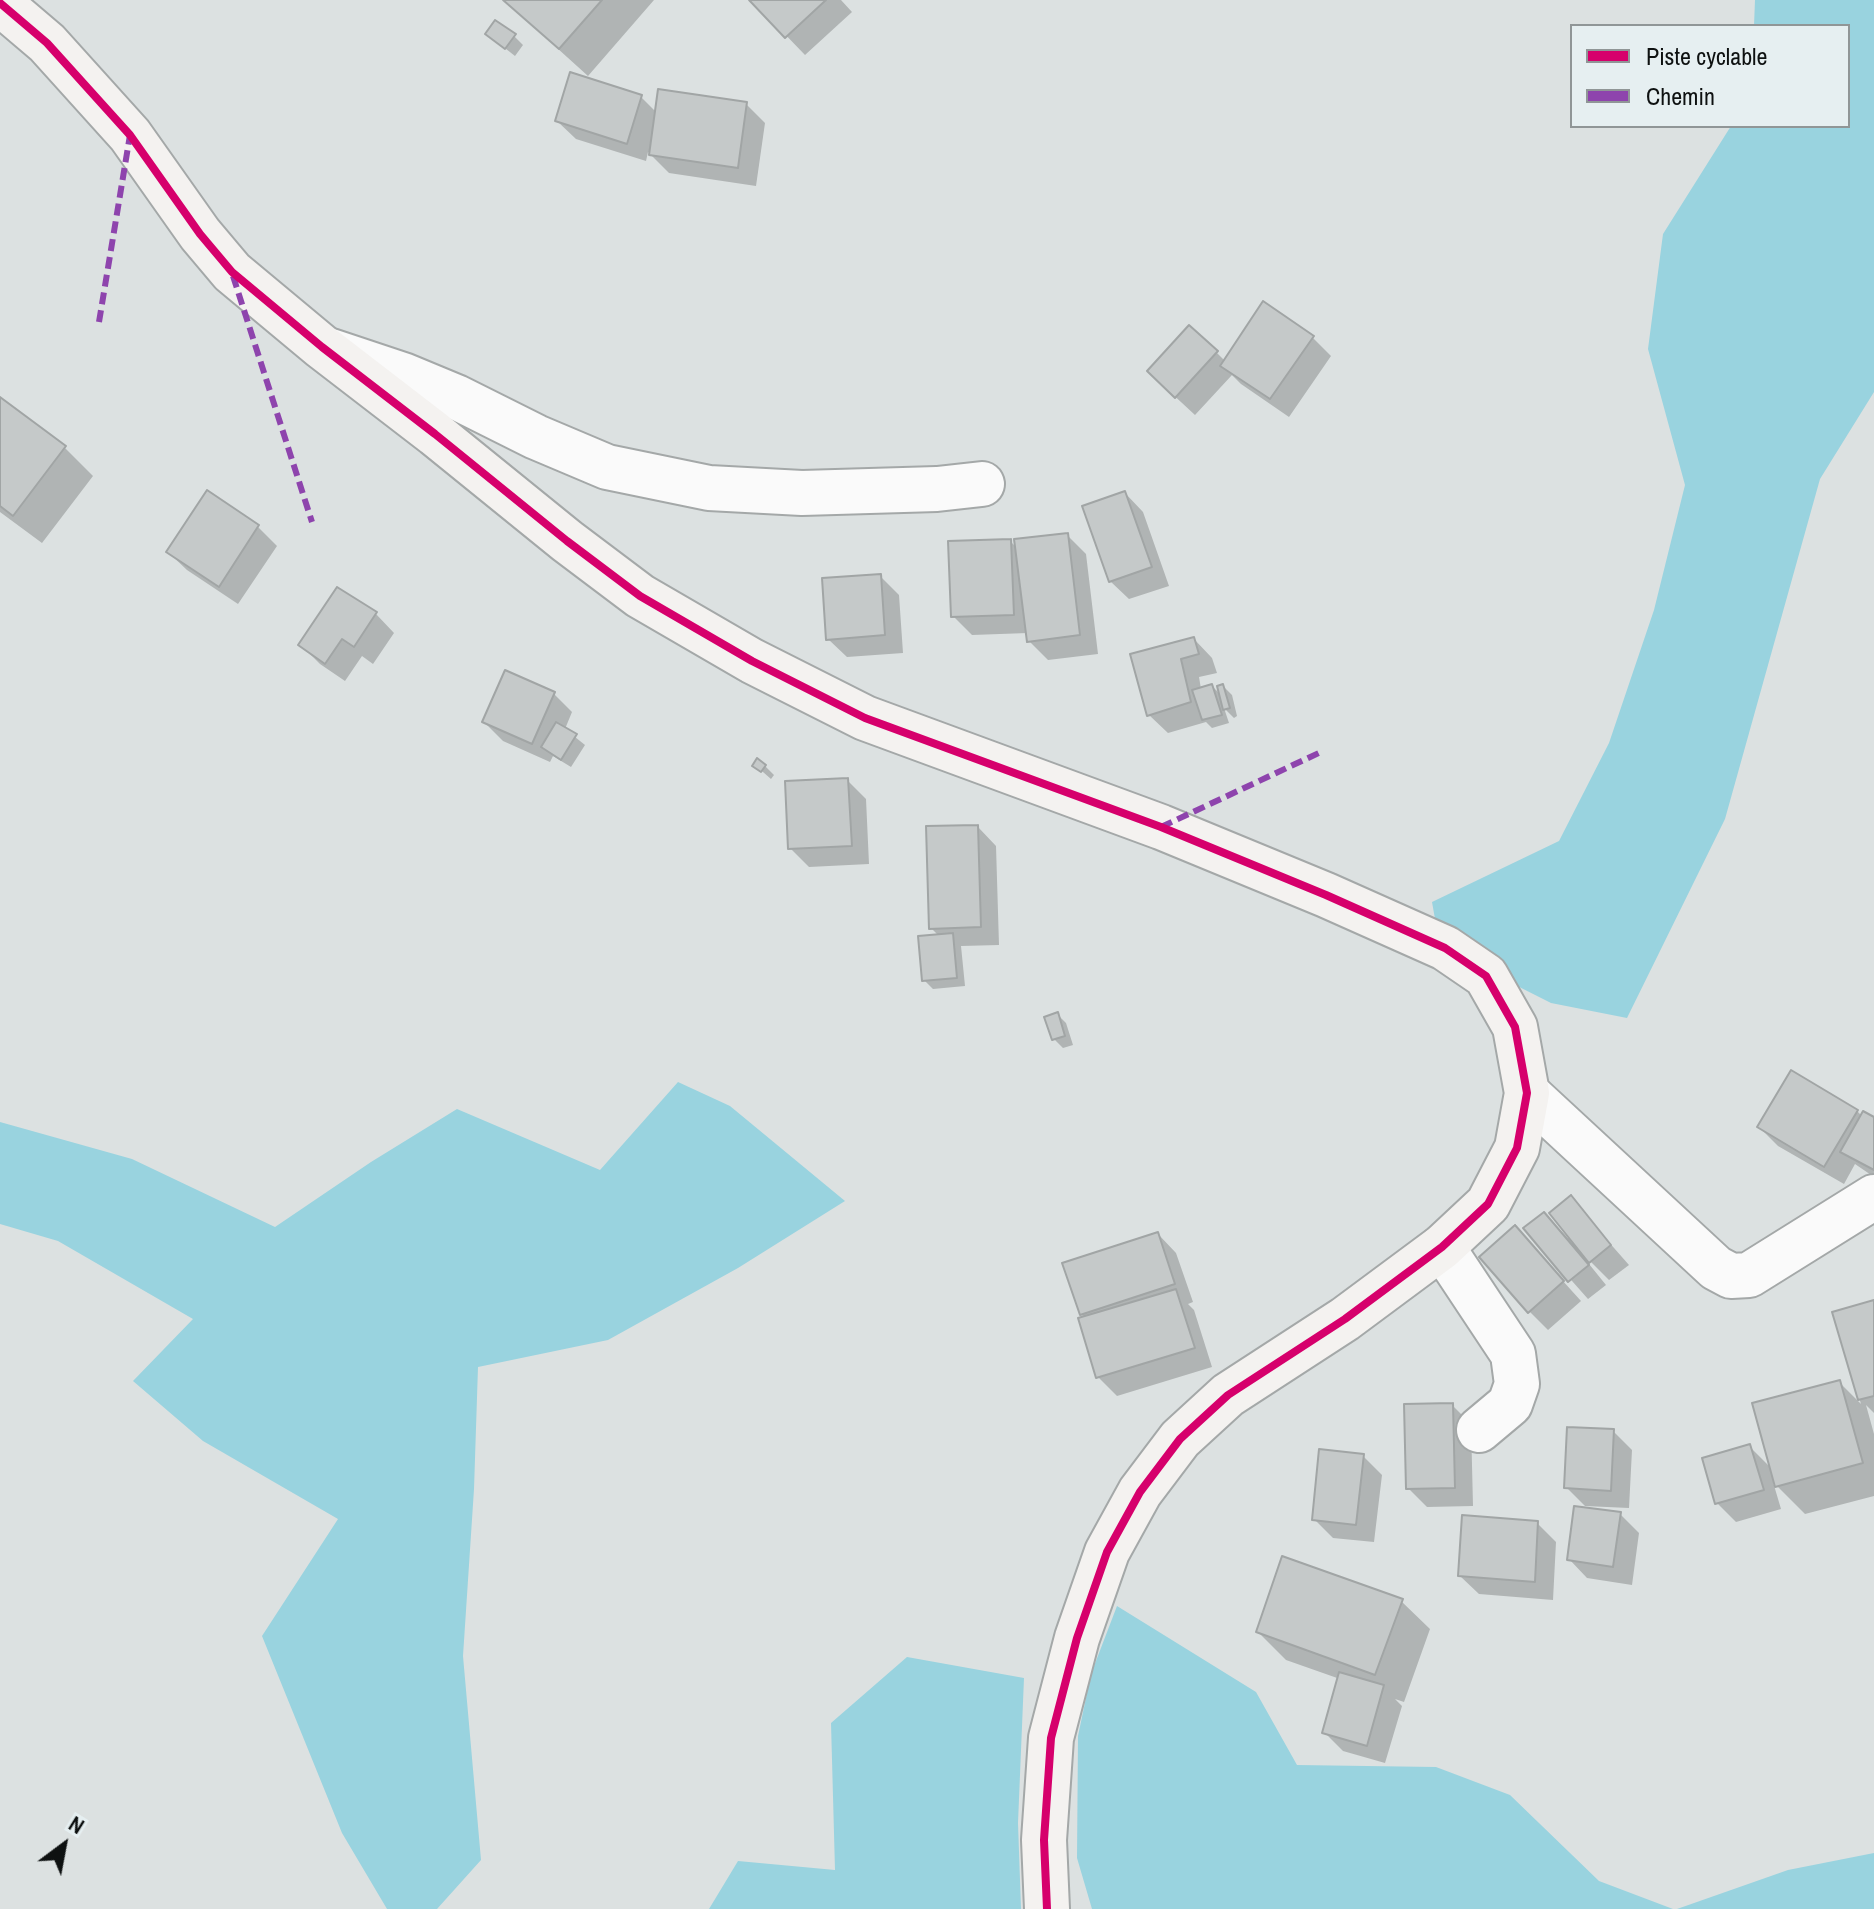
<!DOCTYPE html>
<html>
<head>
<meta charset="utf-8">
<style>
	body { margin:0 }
	#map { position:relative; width:1874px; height:1909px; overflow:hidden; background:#dce1e1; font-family:"Archivo Narrow",sans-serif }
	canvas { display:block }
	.legend { position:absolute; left:1570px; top:24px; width:280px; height:104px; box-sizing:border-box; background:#e6eff1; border:2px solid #909697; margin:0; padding:10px 14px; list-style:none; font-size:24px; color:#0e1111 }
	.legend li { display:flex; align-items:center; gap:16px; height:40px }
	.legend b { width:40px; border:2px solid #909697 }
	.north { position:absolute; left:24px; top:1805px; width:80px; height:80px; -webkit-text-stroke:6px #e6eff1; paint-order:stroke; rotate:32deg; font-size:22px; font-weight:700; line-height:32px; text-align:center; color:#0e1111 }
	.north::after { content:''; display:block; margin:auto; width:28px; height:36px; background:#0e1111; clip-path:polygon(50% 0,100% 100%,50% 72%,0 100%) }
</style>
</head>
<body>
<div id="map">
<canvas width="1874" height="1909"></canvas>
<ul class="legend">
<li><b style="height:10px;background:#d6006c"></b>Piste cyclable</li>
<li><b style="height:10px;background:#8e44ad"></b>Chemin</li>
</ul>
<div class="north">N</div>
</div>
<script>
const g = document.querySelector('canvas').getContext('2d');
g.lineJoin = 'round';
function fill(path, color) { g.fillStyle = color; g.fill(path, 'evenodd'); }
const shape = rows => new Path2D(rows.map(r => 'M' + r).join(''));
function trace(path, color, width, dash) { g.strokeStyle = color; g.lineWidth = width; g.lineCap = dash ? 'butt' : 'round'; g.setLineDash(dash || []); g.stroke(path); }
const green = shape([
	[1755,0,1874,0,1874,392,1820,479,1725,819,1627,1018,1551,1003,1440,947,1432,902,1559,841,1609,743,1654,610,1685,485,1648,349,1663,234,1731,126,1848,126,1848,26,1754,26],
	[678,1082,730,1106,845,1201,738,1268,608,1340,478,1367,474,1489,463,1656,481,1860,437,1909,387,1909,342,1833,262,1636,338,1519,203,1441,133,1381,193,1319,58,1241,0,1224,0,1122,132,1159,275,1227,371,1162,457,1109,600,1170],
	[1117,1606,1256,1692,1297,1765,1436,1767,1510,1795,1599,1881,1673,1909,1092,1909,1077,1858,1078,1736,1091,1674],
	[907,1657,1024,1678,1018,1823,1021,1909,709,1909,738,1861,835,1870,831,1723],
	[1874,1853,1874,1909,1677,1909,1788,1870]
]);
const shadow = shape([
	[504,0,654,0,588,76],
	[752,0,841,0,852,12,805,55],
	[487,34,514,36,523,45,515,56],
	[641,97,657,113,746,104,765,123,756,186,669,173,648,152,646,161,576,139,557,121],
	[1312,337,1331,356,1289,417,1241,384,1232,375,1195,415,1168,390,1217,353,1225,361],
	[0,399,65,448,93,476,42,543,0,512],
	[207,493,258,527,277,546,238,604,187,570,168,552],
	[1125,493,1143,512,1169,586,1129,599,1110,581],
	[1067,535,1086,554,1098,654,1048,660,1029,641,1028,633,972,635,953,616,1010,541,1018,549],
	[880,576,899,595,903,653,847,657,828,639],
	[338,590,376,614,394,633,373,664,362,656,345,681,320,664,301,645],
	[1194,639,1212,658,1217,673,1199,677,1201,689,1212,686,1222,696,1223,686,1232,695,1237,716,1234,718,1224,708,1229,723,1212,728,1206,722,1168,733,1149,715,1133,655],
	[553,693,572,712,565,729,585,745,571,767,553,756,550,762,503,741,484,722],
	[755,765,765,766,774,775,771,779],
	[847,780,866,799,869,864,809,867,790,848],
	[978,827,996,846,999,945,961,946,965,986,933,989,924,980,939,936,931,928],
	[1057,1014,1066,1023,1073,1045,1063,1048,1054,1039],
	[1857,1111,1862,1116,1874,1119,1874,1177,1855,1164,1844,1184,1778,1146,1759,1127],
	[1570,1198,1629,1265,1609,1280,1591,1262,1589,1264,1606,1285,1588,1299,1526,1229,1544,1214,1568,1238,1570,1236],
	[1515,1228,1581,1301,1548,1330,1529,1311],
	[1158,1234,1176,1253,1193,1302,1188,1304,1194,1310,1212,1367,1117,1396,1098,1377,1086,1318,1081,1314],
	[1874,1303,1874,1413,1866,1405,1874,1434,1874,1496,1805,1514,1773,1482,1781,1509,1736,1522,1717,1503,1749,1446,1772,1469,1839,1382,1861,1404,1835,1314],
	[1452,1405,1471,1424,1473,1506,1427,1507,1408,1488],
	[1613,1431,1632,1450,1629,1508,1585,1506,1566,1487],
	[1363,1456,1382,1475,1374,1542,1333,1538,1314,1519],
	[1620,1514,1639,1533,1632,1585,1587,1578,1569,1559],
	[1537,1523,1556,1542,1553,1600,1479,1594,1460,1576],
	[1401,1601,1430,1629,1404,1702,1395,1699,1402,1706,1385,1763,1343,1751,1324,1732,1340,1679,1286,1660,1258,1632]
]);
const building = shape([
	[503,0,602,0,559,49,503,0],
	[749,0,826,0,785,38,749,0],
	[495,20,516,34,505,49,485,34,495,20],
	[570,72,642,95,627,144,555,121,570,72],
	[658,89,747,102,738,168,649,155,658,89],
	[1263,301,1314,336,1270,399,1220,366,1263,301],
	[1189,325,1218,351,1175,398,1147,371,1189,325],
	[0,397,66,446,13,516,0,506,0,397],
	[207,490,259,525,219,587,166,552,207,490],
	[1125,491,1152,567,1109,582,1082,506,1125,491],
	[1068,533,1080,635,1027,642,1014,539,1068,533],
	[1011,539,1014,615,951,617,948,541,1011,539],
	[881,574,885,635,826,640,822,578,881,574],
	[337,587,377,612,354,647,342,639,325,664,298,645,337,587],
	[1194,637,1199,654,1181,659,1191,702,1147,716,1130,654,1194,637],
	[505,670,555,692,532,744,482,722,505,670],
	[1212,684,1222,715,1202,720,1192,690,1212,684],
	[1223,684,1230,708,1223,710,1217,686,1223,684],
	[556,722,577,734,561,760,541,747,556,722],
	[757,758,766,765,761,772,752,766,757,758],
	[848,778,852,846,788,849,785,781,848,778],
	[978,825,981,927,929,929,926,826,978,825],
	[953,933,957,978,922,981,918,936,953,933],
	[1058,1012,1065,1036,1052,1040,1044,1017,1058,1012],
	[1791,1070,1858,1110,1824,1167,1757,1127,1791,1070],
	[1863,1111,1874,1117,1874,1170,1840,1152,1863,1111],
	[1571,1195,1611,1245,1589,1263,1549,1213,1571,1195],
	[1544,1212,1589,1265,1568,1282,1523,1228,1544,1212],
	[1515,1225,1564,1281,1528,1313,1479,1257,1515,1225],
	[1158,1232,1175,1284,1080,1315,1062,1263,1158,1232],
	[1176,1289,1195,1348,1096,1378,1078,1318,1176,1289],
	[1874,1300,1874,1396,1858,1400,1832,1312,1874,1300],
	[1840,1380,1863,1463,1775,1487,1752,1403,1840,1380],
	[1453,1403,1455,1488,1406,1489,1404,1404,1453,1403],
	[1567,1427,1614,1429,1611,1491,1564,1488,1567,1427],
	[1750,1444,1764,1490,1715,1504,1702,1458,1750,1444],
	[1319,1449,1364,1454,1356,1525,1312,1520,1319,1449],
	[1574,1506,1621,1512,1613,1567,1567,1560,1574,1506],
	[1462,1515,1538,1521,1535,1582,1458,1576,1462,1515],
	[1282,1556,1403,1599,1375,1675,1256,1632,1282,1556],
	[1339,1672,1384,1685,1367,1746,1322,1733,1339,1672]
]);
const street = shape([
	[331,351,403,375,456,397,536,437,607,467,709,488,802,493,937,489,982,484],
	[1527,1093,1716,1268,1731,1276,1749,1275,1874,1197],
	[1442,1247,1513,1354,1517,1384,1510,1404,1479,1430]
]);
const secondary = shape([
	[0,3,47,43,130,135,200,234,232,272,322,347,435,434,567,541,640,596,752,661,865,718,1161,827,1326,895,1445,948,1486,976,1515,1027,1527,1093,1517,1148,1488,1204,1442,1247,1345,1319,1228,1395,1180,1439,1140,1492,1107,1552,1077,1638,1051,1738,1044,1840,1047,1909]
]);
const quiet = shape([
	[233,276,312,522],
	[99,322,130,135],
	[1161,827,1323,751]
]);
const cycleway = shape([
	[0,3,47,43,130,135,200,234,232,272,322,347,435,434,567,541,640,596,752,661,865,718,1161,827,1326,895,1445,948,1486,976,1515,1027,1527,1093,1517,1148,1488,1204,1442,1247,1345,1319,1228,1395,1180,1439,1140,1492,1107,1552,1077,1638,1051,1738,1044,1840,1047,1909]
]);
fill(green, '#99d3df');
fill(shadow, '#0003');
fill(building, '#c5c9c9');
trace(building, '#a1a5a5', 2);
trace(street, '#a4a8a8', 48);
trace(secondary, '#a4a8a8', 48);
trace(street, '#fafafa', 44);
trace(secondary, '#f4f2f0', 44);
trace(quiet, '#8e44ad', 6, [12, 6]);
trace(cycleway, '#d6006c', 8);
</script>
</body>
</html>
